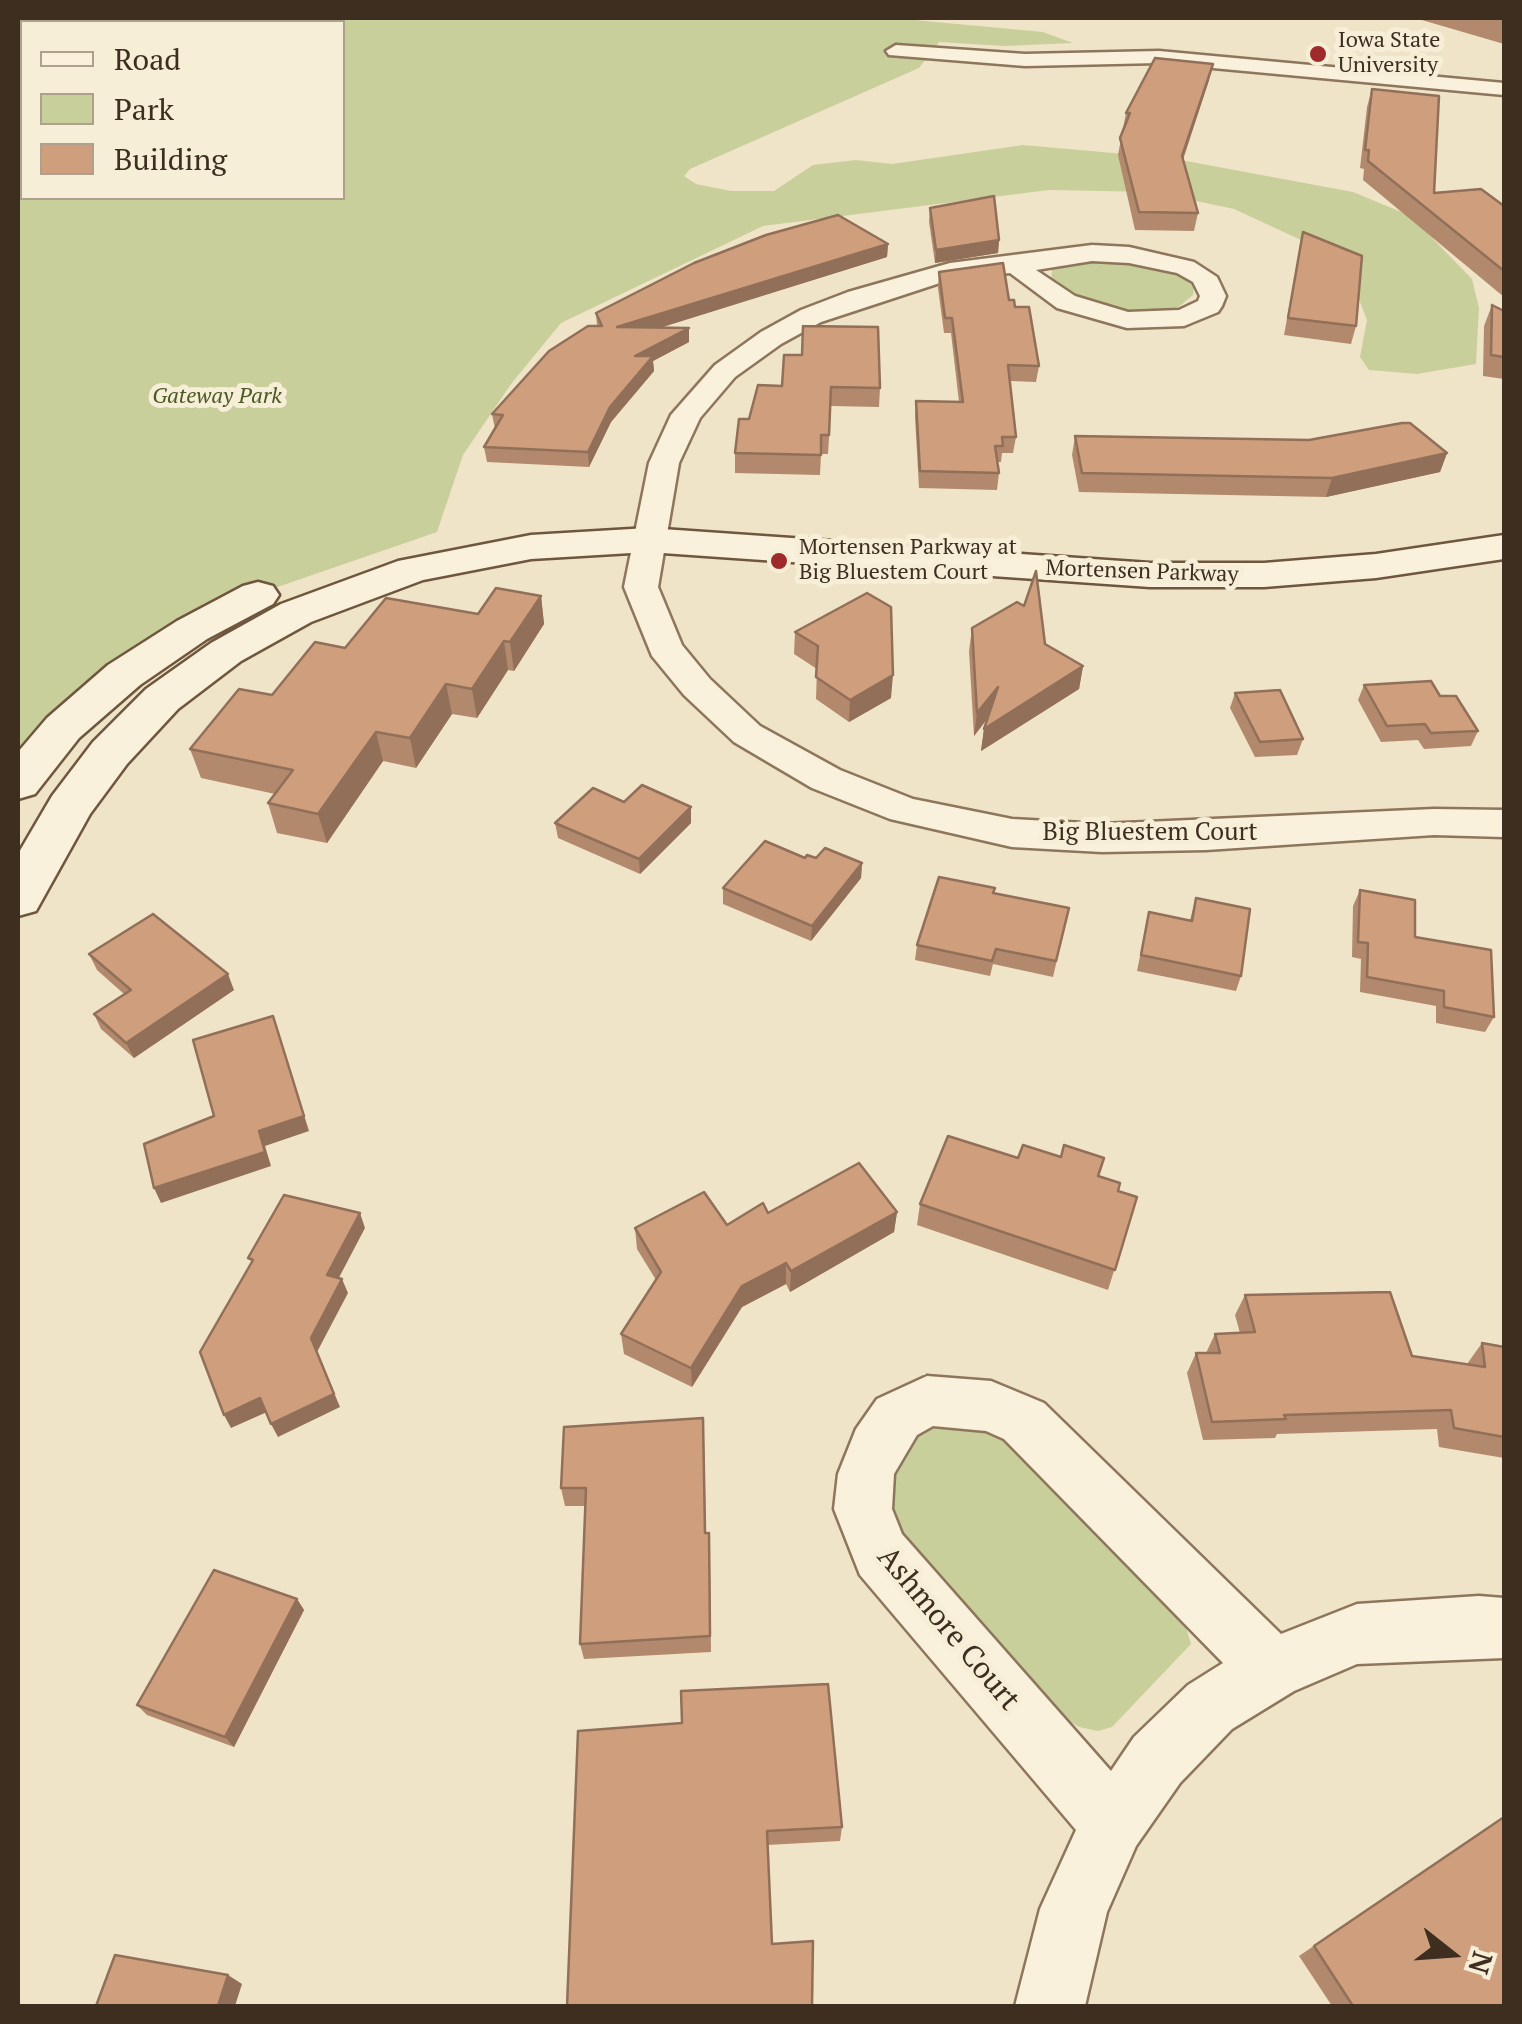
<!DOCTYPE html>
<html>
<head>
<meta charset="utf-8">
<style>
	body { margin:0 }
	#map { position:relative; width:1522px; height:2024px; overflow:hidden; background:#f0e4c8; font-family:"PT Serif",serif }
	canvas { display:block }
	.frame { position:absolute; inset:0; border:20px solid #3d2e20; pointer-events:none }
	.legend { position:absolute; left:20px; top:20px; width:325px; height:180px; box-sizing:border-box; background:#f7eed8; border:2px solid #ada18e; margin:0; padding:12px 18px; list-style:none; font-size:30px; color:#3d2e20 }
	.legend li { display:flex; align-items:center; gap:20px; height:50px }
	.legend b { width:50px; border:2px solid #ada18e }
	.north { position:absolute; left:1402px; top:1904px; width:100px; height:100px; -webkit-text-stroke:8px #f7eed8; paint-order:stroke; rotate:107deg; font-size:28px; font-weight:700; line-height:40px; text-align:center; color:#3d2e20 }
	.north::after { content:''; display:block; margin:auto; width:35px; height:45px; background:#3d2e20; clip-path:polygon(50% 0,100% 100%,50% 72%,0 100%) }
</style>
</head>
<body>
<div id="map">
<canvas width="1522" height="2024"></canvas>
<div class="frame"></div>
<ul class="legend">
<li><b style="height:12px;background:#faf1dc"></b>Road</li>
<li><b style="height:28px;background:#c9cf9b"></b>Park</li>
<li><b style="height:28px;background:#cf9f7d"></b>Building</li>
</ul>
<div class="north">N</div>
</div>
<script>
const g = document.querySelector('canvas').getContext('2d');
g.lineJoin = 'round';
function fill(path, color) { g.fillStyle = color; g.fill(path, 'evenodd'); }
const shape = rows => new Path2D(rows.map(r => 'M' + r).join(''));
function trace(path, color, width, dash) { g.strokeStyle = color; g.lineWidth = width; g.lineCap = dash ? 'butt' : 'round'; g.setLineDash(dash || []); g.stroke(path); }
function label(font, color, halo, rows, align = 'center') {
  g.font = font + ' "PT Serif",serif'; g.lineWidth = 10; g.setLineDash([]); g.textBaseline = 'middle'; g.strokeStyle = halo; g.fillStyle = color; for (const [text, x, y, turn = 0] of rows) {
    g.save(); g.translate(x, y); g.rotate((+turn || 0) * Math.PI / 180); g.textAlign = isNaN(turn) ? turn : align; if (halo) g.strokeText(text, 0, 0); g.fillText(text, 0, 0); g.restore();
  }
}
const green = shape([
	[18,18,893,18,1043,32,1073,43,1004,46,939,42,919,68,690,169,684,176,696,184,731,191,774,191,813,165,856,160,892,164,1023,145,1170,158,1353,192,1411,216,1472,279,1479,308,1476,364,1417,374,1369,370,1360,357,1367,320,1349,274,1301,240,1234,209,1153,192,1049,190,763,226,561,323,511,384,463,455,437,532,266,591,63,728,18,783],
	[22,22,342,22,342,198,22,198],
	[1121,261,1178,273,1194,287,1193,295,1176,309,1137,312,1088,300,1051,280,1052,270,1059,266],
	[950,1424,1004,1434,1181,1611,1191,1644,1112,1727,1098,1731,1079,1727,1061,1716,903,1535,893,1516,890,1488,894,1467,906,1444,924,1432]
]);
const stream = shape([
	[38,18,45,18,36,22,29,22,38,18],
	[22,26,22,31,18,34,18,29,22,26]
]);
const street = shape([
	[896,45,1025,54,1159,51,1504,83,1504,95,1159,63,1025,66,889,55,886,51,896,45],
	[1092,245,1129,247,1194,262,1217,277,1226,296,1222,306,1218,312,1184,326,1127,328,1057,308,1010,273,952,279,821,322,781,344,735,377,700,418,679,463,658,587,682,645,710,679,760,726,840,770,913,799,1012,819,1102,824,1434,809,1504,810,1504,837,1434,835,1206,850,1102,852,1012,847,890,819,812,788,734,742,684,695,652,656,624,587,649,463,671,415,715,365,761,332,801,310,848,292,950,263,1092,245],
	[1092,261,1129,263,1177,273,1193,282,1200,296,1198,301,1179,310,1128,312,1075,296,1036,270,1092,261],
	[927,1376,991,1381,1044,1403,1281,1634,1357,1604,1479,1596,1504,1598,1504,1658,1357,1664,1294,1691,1232,1729,1180,1783,1136,1846,1107,1912,1085,2006,1015,2006,1040,1909,1076,1830,860,1575,834,1509,838,1474,856,1429,877,1399,927,1376],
	[933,1426,986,1431,1004,1439,1223,1663,1188,1685,1134,1737,1111,1771,902,1534,892,1509,894,1474,917,1435,933,1426]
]);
const secondary = shape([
	[648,528,1150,563,1264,563,1376,554,1504,535,1504,559,1376,578,1264,587,1150,587,648,552,531,559,423,580,311,622,241,661,178,709,127,764,90,814,36,911,18,916,18,854,52,796,93,742,146,689,211,643,281,604,398,561,531,535,648,528],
	[258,582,273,586,279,595,273,604,207,639,140,685,79,738,35,794,18,799,18,752,47,718,108,665,177,621,243,586,258,582]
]);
const wall = shape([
	[1415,18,1504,18,1504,44],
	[1209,80,1183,160,1198,213,1194,231,1135,230,1118,155,1126,113],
	[1372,89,1434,193,1504,206,1504,297,1363,180,1364,169,1360,168,1367,107],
	[930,208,999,240,998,253,935,263,929,222],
	[1303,232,1356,326,1351,344,1284,335],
	[888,244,887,257,661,327,689,328,689,342,653,361,654,371,611,422,589,467,487,462,484,447,495,429,492,414,597,326,596,313],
	[939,272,1009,300,1015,307,1039,366,1036,382,1010,381,1016,437,1013,453,1002,453,1001,462,997,462,999,473,997,490,919,488,915,417,916,401,959,402,951,333,944,333,938,288],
	[1492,305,1504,311,1504,379,1483,376,1484,326],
	[758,385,880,388,879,407,831,406,828,454,821,454,820,475,735,473,735,453,749,419],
	[1075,436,1447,453,1440,472,1326,497,1079,492,1072,455],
	[867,593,891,698,849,722,816,699,817,669,794,654,795,632],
	[541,596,544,624,514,671,508,670,477,718,452,714,416,768,383,761,327,843,277,833,268,803,275,794,201,778,190,749,345,648,478,614],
	[972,628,1045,644,1083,666,1079,689,981,751,984,729,987,718,974,736,969,651],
	[1364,685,1440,696,1478,731,1471,746,1424,749,1418,740,1381,742,1358,700],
	[1235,693,1303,739,1297,755,1255,757,1230,708],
	[691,807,691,823,640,874,558,838,555,823],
	[805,858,862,863,861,878,811,941,723,904,723,888],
	[1360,890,1415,937,1494,1017,1485,1032,1436,1023,1436,1006,1360,992,1361,959,1352,957,1353,906],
	[994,893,1069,908,1053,977,993,964,990,976,915,960,917,945],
	[1196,898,1241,976,1236,991,1137,971,1149,912,1190,920],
	[89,954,234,990,134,1058,101,1029,94,1014,124,994,97,970],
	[1018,1158,1099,1176,1118,1191,1137,1197,1108,1290,917,1225,920,1204],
	[897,1212,894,1232,790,1292,786,1284,742,1307,692,1387,624,1354,621,1334,656,1280,637,1249,635,1228,727,1225,768,1213],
	[1245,1295,1412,1356,1467,1364,1482,1343,1504,1347,1504,1458,1439,1447,1437,1429,1277,1434,1275,1438,1203,1440,1187,1373,1196,1353,1206,1353,1215,1334,1240,1333,1235,1315],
	[704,1437,706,1533,709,1533,710,1550,711,1652,584,1659,580,1644,585,1506,565,1506,561,1488],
	[297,1599,304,1610,234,1747,147,1715,137,1705],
	[682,1723,842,1827,840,1841,767,1845,567,2006],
	[1504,1817,1504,2006,1332,2006,1299,1956]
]);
const shadedWall = shape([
	[1213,64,1209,80,1178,173,1182,156],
	[999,240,998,253,935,263,936,250],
	[888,244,887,257,618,341,617,327],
	[689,328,689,342,653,361,654,371,611,422,589,467,588,452,635,356],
	[1447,453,1440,472,1326,497,1332,478],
	[541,596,544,624,514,671,510,642],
	[504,641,508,670,477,718,472,689],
	[1083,666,1079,689,981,751,984,729],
	[893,675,891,698,849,722,850,700],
	[446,684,452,714,416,768,410,738],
	[998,687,995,709,974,736,977,713],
	[376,732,383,761,327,843,318,814],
	[691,807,691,823,640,874,639,859],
	[862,863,861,878,811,941,812,926],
	[228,974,234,990,134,1058,126,1043],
	[273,1016,309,1131,265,1146,271,1166,161,1203,154,1188,259,1131],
	[897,1212,894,1232,790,1292,791,1271],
	[360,1213,365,1228,333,1289,327,1275],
	[786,1263,786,1284,742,1307,692,1387,691,1368,742,1286],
	[342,1279,348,1293,317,1352,340,1407,278,1437,271,1424,311,1338],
	[260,1398,267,1412,231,1428,224,1415],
	[297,1599,304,1610,234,1747,225,1737],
	[228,1975,242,1984,235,2006,218,2006]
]);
const building = shape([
	[1155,58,1213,64,1182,156,1198,213,1139,212,1120,138,1130,113,1126,113,1155,58],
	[1372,89,1439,96,1434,193,1481,189,1504,206,1504,271,1368,161,1369,150,1365,150,1372,89],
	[994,196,999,240,936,250,930,208,994,196],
	[838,215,888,244,617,327,689,328,635,356,653,356,610,407,588,452,484,447,503,415,492,414,549,351,588,326,602,326,596,313,694,263,766,235,838,215],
	[1303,232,1362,256,1356,326,1288,318,1303,232],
	[1003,263,1009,300,1014,300,1015,307,1029,307,1039,366,1008,365,1016,437,1002,437,1003,446,995,446,999,473,920,471,916,401,963,402,952,318,945,318,939,272,1003,263],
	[1492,305,1504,311,1504,357,1491,355,1492,305],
	[803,326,878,327,880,388,831,387,829,435,821,435,821,455,735,453,739,419,749,419,758,385,782,386,784,355,802,355,803,326],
	[1402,423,1410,423,1447,453,1332,478,1082,473,1075,436,1309,440,1402,423],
	[1036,571,1045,644,1083,666,984,729,998,687,977,713,972,628,1017,602,1024,606,1036,571],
	[496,588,541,596,510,642,504,641,472,689,446,684,410,738,376,732,318,814,268,803,293,770,190,749,239,689,272,695,315,642,345,648,386,598,478,614,496,588],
	[867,593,891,607,893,675,850,700,816,677,818,646,795,632,867,593],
	[1431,681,1440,696,1456,696,1478,731,1431,733,1425,724,1387,726,1364,685,1431,681],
	[1280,690,1303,739,1260,742,1235,693,1280,690],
	[642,785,691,807,639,859,555,823,593,788,624,802,642,785],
	[765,841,805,858,807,855,816,858,825,848,862,863,812,926,723,888,765,841],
	[939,877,995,888,993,893,1069,908,1056,961,996,949,992,961,917,945,939,877],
	[1360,890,1415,900,1415,937,1491,950,1494,1017,1444,1007,1444,991,1367,977,1368,943,1358,942,1360,890],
	[1196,898,1250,909,1241,976,1141,955,1149,912,1192,921,1196,898],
	[153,914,228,974,126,1043,94,1014,131,990,89,954,153,914],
	[273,1016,304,1116,259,1131,265,1152,154,1188,144,1144,214,1116,193,1040,273,1016],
	[948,1136,1018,1158,1023,1145,1061,1157,1064,1145,1104,1158,1098,1176,1120,1183,1118,1191,1137,1197,1115,1270,920,1204,948,1136],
	[859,1163,897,1212,791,1271,786,1263,742,1286,691,1368,621,1334,661,1272,635,1228,704,1192,727,1225,763,1203,768,1213,859,1163],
	[284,1195,360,1213,327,1275,342,1279,311,1338,334,1394,271,1424,260,1398,224,1415,200,1352,253,1260,248,1258,284,1195],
	[1390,1292,1412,1356,1485,1367,1482,1343,1504,1347,1504,1437,1454,1428,1451,1410,1284,1415,1286,1419,1212,1422,1196,1353,1220,1353,1215,1334,1255,1332,1245,1295,1390,1292],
	[703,1418,705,1533,709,1533,710,1636,580,1644,586,1488,561,1488,564,1427,703,1418],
	[214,1570,297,1599,225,1737,137,1705,214,1570],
	[828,1684,842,1827,767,1831,772,1944,813,1941,812,2006,567,2006,578,1731,682,1723,681,1691,828,1684],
	[1504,1817,1504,2006,1353,2006,1314,1946,1504,1817],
	[115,1955,228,1975,218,2006,96,2006,115,1955]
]);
const markers = [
	[1318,54,10,"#9e2a2b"],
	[779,561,10,"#9e2a2b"]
];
const farPoinames = [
	["Iowa State",1338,41],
	["University",1338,66],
	["Mortensen Parkway at",799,548],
	["Big Bluestem Court",799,573]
];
const farParknames = [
	["Gateway Park",217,397]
];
const farStreetnames = [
	["Mortensen Parkway",1142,572,2]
];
const streetNames = [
	["Big Bluestem Court",1150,833]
];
const nearStreetnames = [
	["Ashmore Court",948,1629,50]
];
fill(green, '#c9cf9b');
fill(stream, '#6f938a');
trace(street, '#8d765c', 5);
trace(secondary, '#6f573f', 5);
fill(street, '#faf1dc');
fill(secondary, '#faf1dc');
fill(wall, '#b2896c');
fill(shadedWall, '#916f58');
fill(building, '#cf9f7d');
trace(building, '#916f58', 2.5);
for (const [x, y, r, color] of markers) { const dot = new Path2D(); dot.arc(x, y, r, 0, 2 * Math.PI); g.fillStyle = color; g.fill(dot); trace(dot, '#f7eed8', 4); }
label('22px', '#3d2e20', '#f7eed8', farPoinames, 'left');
label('italic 22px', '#4d5a26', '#f7eed8', farParknames);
label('22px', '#3d2e20', '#f7eed8', farStreetnames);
label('25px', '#3d2e20', '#f7eed8', streetNames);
label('30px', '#3d2e20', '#f7eed8', nearStreetnames);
</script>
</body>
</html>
